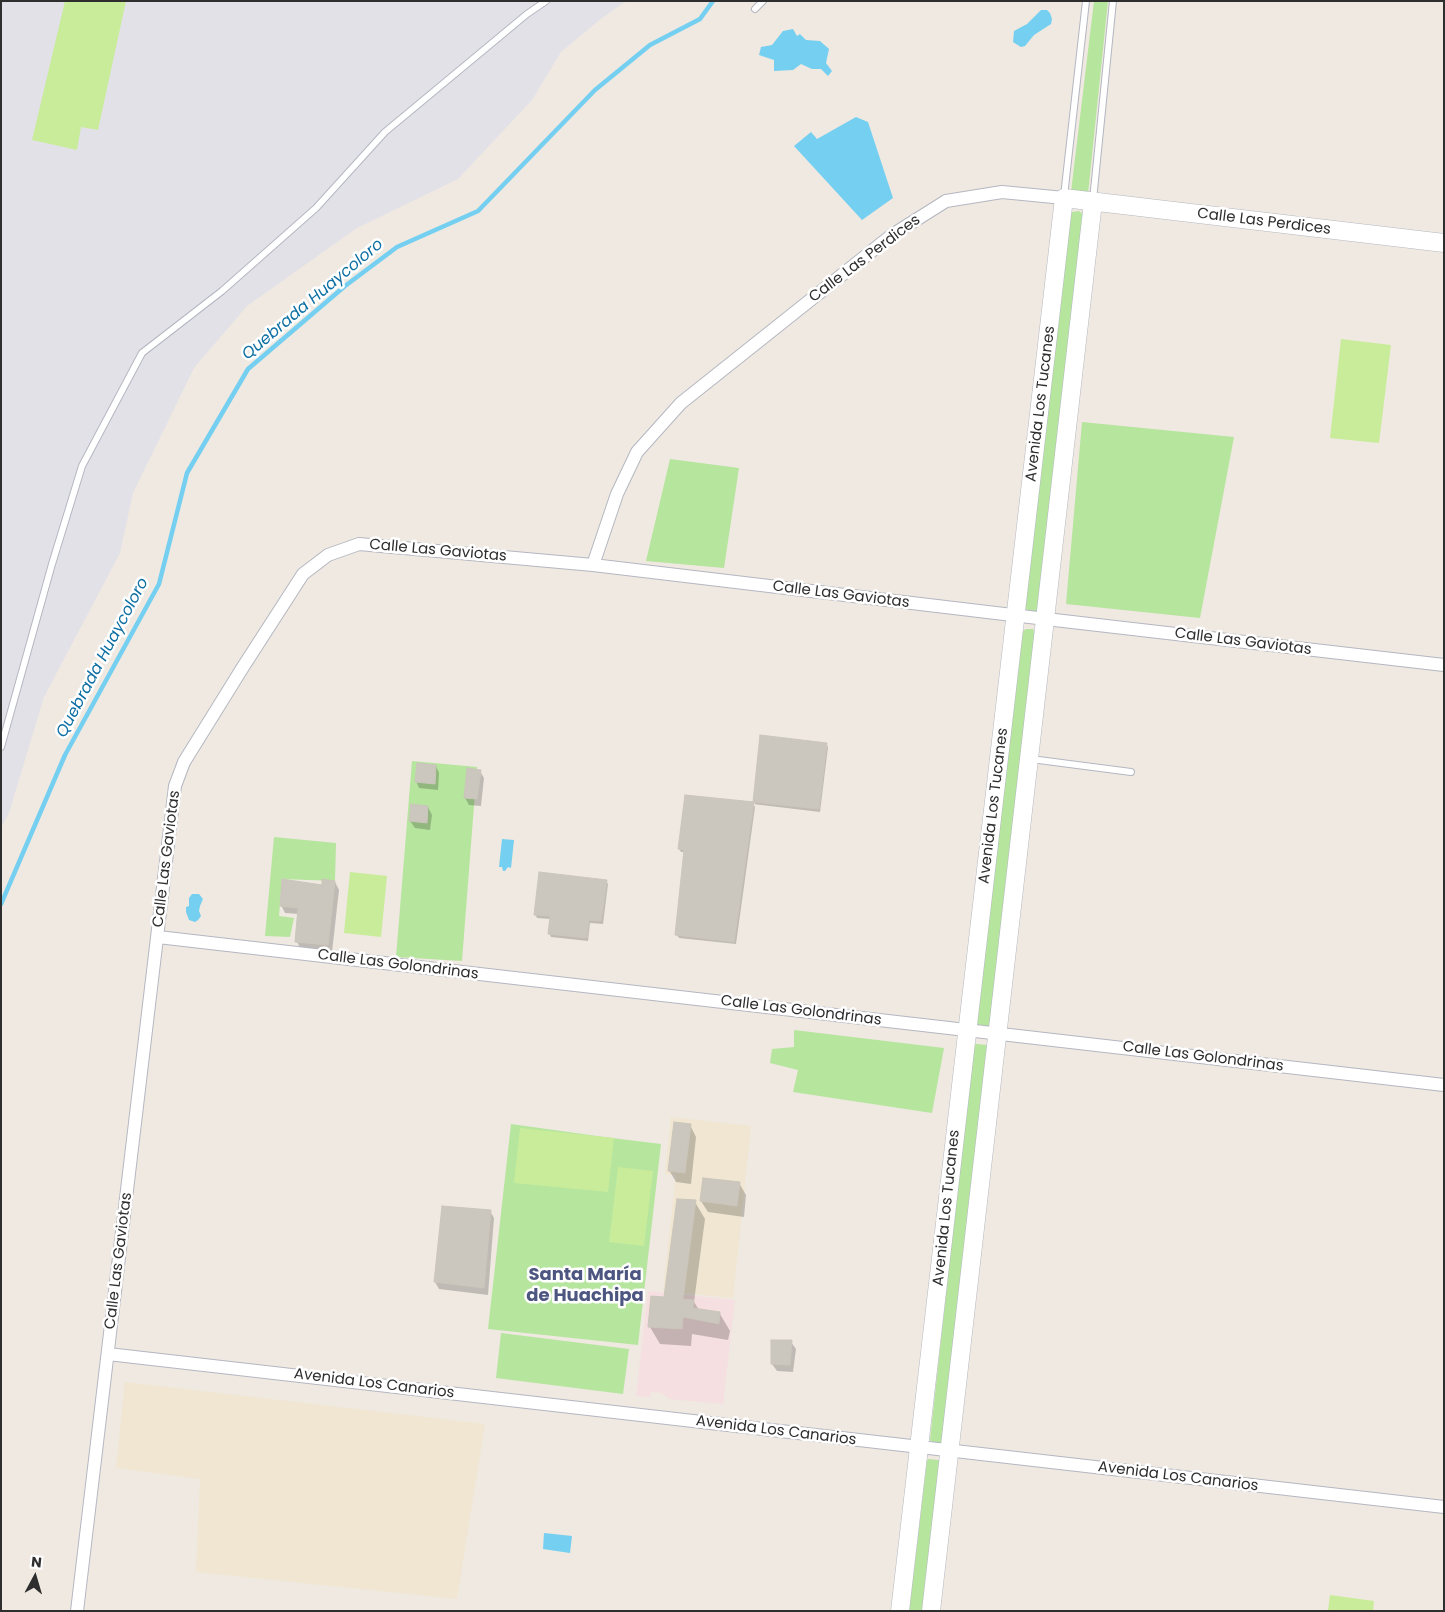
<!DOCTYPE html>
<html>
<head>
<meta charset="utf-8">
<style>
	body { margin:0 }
	#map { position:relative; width:1445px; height:1612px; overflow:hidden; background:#efe9e1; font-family:Poppins,sans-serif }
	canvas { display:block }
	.frame { position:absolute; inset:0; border:2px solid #2e2e2e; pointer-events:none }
	.north { position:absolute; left:10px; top:1552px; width:50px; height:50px; -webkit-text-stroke:4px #fff; paint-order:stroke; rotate:6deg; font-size:14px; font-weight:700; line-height:20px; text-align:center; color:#2e2e2e }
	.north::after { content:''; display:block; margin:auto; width:18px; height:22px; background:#2e2e2e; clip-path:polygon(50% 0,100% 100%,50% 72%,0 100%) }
</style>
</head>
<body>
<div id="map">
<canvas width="1445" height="1612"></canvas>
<div class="frame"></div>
<div class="north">N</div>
</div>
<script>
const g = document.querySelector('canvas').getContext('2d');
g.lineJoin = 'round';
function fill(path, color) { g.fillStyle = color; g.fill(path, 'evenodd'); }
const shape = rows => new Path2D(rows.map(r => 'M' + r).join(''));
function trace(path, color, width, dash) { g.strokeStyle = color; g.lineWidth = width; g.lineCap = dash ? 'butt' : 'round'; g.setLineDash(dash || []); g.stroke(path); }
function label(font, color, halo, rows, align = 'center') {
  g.font = font + ' Poppins,sans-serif'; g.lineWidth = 5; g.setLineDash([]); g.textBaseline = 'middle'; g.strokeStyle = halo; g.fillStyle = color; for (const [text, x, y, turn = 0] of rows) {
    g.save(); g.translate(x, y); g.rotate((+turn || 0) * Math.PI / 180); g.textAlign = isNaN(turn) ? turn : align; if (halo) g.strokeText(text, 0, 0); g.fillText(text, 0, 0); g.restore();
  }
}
const industrial = shape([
	[1,1,626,1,602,18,561,52,532,100,458,179,357,228,247,306,194,368,133,493,120,553,44,697,9,813,1,828]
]);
const education = shape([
	[671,1117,751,1126,733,1298,663,1291,676,1175,665,1174],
	[125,1382,485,1424,457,1599,196,1572,200,1479,116,1468]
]);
const medical = shape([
	[648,1291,735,1300,723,1404,669,1399,662,1393,651,1392,650,1397,636,1396]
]);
const green = shape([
	[1094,1,1108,1,1088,194,1071,192],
	[1079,211,1083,214,1038,612,1028,613,1025,606,1068,217,1072,212],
	[1082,422,1234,437,1200,618,1066,604],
	[670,459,739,468,724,568,646,561],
	[1026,629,1033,629,1036,636,992,1024,988,1028,979,1027,977,1024,1022,632],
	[412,761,477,767,462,961,396,957],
	[274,837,336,843,335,881,282,879,279,916,294,918,290,937,265,936],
	[794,1030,944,1048,932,1113,793,1092,798,1070,770,1063,772,1049,794,1047],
	[976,1044,988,1045,942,1443,932,1442,930,1440,973,1047],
	[511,1124,604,1137,661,1144,638,1345,488,1329],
	[501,1333,629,1349,623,1394,496,1378],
	[928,1459,939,1460,941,1463,923,1611,909,1611,927,1461]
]);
const pitch = shape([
	[65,1,126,1,98,130,81,127,77,150,32,140],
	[1341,339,1391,345,1379,443,1330,438],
	[350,872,387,876,381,937,344,933],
	[520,1128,614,1138,608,1192,514,1183],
	[618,1167,653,1171,644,1246,609,1242],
	[1330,1595,1374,1601,1373,1611,1328,1611]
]);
const water = shape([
	[1041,10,1047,10,1050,13,1052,19,1051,24,1034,35,1025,46,1021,47,1016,44,1013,42,1014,31,1027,24],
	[793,29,797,36,800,34,806,40,820,41,829,49,826,63,832,71,828,76,821,69,812,69,801,64,793,70,774,71,774,60,759,55,761,47,772,45,783,31],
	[856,117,868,122,893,198,862,220,794,146,811,132,817,139],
	[502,839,514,840,511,868,508,867,505,871,503,871,502,867,499,867],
	[192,894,199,894,203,899,200,906,199,911,201,916,198,920,195,922,189,920,186,912,186,907,189,906,189,898],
	[544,1533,572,1536,570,1553,543,1549]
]);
const shadow = shape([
	[826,744,828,747,820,812,753,804,755,807,736,944,679,938,677,935,685,852,681,852,679,849,686,796,755,804,754,801],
	[436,766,439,773,438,790,419,788,416,781],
	[480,771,484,778,481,806,469,805,465,798],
	[428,807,432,815,430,830,415,828,410,821],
	[606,881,608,884,603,924,590,923,588,941,551,937,549,933,551,919,537,918,535,914],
	[335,882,339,890,332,952,301,949,297,942,299,914,285,913,281,905,323,886],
	[690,1125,696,1137,691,1184,676,1182,669,1170],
	[739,1183,746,1195,744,1217,708,1212,701,1201],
	[695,1202,705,1219,694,1302,699,1310,720,1314,730,1331,728,1340,692,1334,691,1346,660,1344,650,1327,666,1298],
	[490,1211,494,1218,488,1295,439,1289,435,1282],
	[791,1342,796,1349,793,1372,777,1371,772,1364]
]);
const stream = shape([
	[1,904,65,755,159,584,187,473,248,369,345,286,397,247,478,211,595,90,650,45,700,19,713,1]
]);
const building = shape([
	[760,735,827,743,819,809,753,802,760,735],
	[417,763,436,765,435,784,415,782,417,763],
	[467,768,481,770,477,799,464,798,467,768],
	[685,795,754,802,734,942,675,935,684,850,678,849,685,795],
	[411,804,428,806,427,823,409,821,411,804],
	[539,872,607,880,601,921,589,920,587,938,548,934,550,916,534,915,539,872],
	[282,879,322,885,322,879,335,881,328,945,295,942,298,908,280,906,282,879],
	[674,1122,691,1124,685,1173,668,1171,674,1122],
	[703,1178,740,1182,737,1206,700,1201,703,1178],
	[677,1199,696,1200,683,1299,694,1300,693,1308,720,1312,719,1324,683,1317,682,1329,648,1327,651,1296,664,1297,677,1199],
	[442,1206,491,1210,484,1288,434,1282,442,1206],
	[771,1340,792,1340,790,1365,771,1364,771,1340]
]);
const lane = shape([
	[755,9,763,1],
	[1064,196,1086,1],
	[1093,200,1113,1],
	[1,747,52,564,82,466,142,353,222,291,316,208,385,132,527,14,546,1],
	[1031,759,1131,772]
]);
const street = shape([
	[593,565,617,494,637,452,681,403,892,235,946,201,1002,192,1064,198],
	[158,937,1444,1085],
	[108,1354,1444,1507],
	[77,1611,175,786,184,762,243,667,303,574,328,555,359,544,593,565,1046,619,1444,665]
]);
const secondary = shape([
	[900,1611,1064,198,1444,243],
	[931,1611,1093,202]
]);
const streetNames = [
	["Calle Las Perdices",1264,222,7],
	["Calle Las Perdices",865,259,-37],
	["Avenida Los Tucanes",1041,404,-83],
	["Calle Las Gaviotas",438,551,5],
	["Calle Las Gaviotas",841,595,7],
	["Calle Las Gaviotas",1243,642,7],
	["Avenida Los Tucanes",994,806,-83],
	["Calle Las Gaviotas",167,859,-83],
	["Calle Las Golondrinas",398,965,7],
	["Calle Las Golondrinas",801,1011,7],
	["Calle Las Golondrinas",1203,1057,7],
	["Avenida Los Tucanes",947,1208,-84],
	["Calle Las Gaviotas",119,1261,-83],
	["Avenida Los Canarios",374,1384,7],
	["Avenida Los Canarios",776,1431,7],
	["Avenida Los Canarios",1178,1477,7]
];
const waterNames = [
	["Quebrada Huaycoloro",313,300,-40],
	["Quebrada Huaycoloro",103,658,-62]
];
const quarterNames = [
	["Santa María",585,1275],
	["de Huachipa",585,1296]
];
fill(industrial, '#e3e1e8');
fill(education, '#f0e6d1');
fill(medical, '#f5dfe0');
fill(green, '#b6e59e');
fill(pitch, '#c9ec9a');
fill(water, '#75cff0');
fill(shadow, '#0003');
trace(stream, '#75cff0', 4.5);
fill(building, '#cbc7bf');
trace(building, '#cbc5ba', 1);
trace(lane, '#b4b7c1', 8);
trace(street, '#b4b7c1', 14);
trace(secondary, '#b4b7c1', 19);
trace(lane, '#fff', 6);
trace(street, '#fff', 12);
trace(secondary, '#fff', 18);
label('15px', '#2e2e2e', '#fff', streetNames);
label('italic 16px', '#0d6fa3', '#fff', waterNames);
label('bold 18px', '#4d5680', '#fff', quarterNames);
</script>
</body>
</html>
